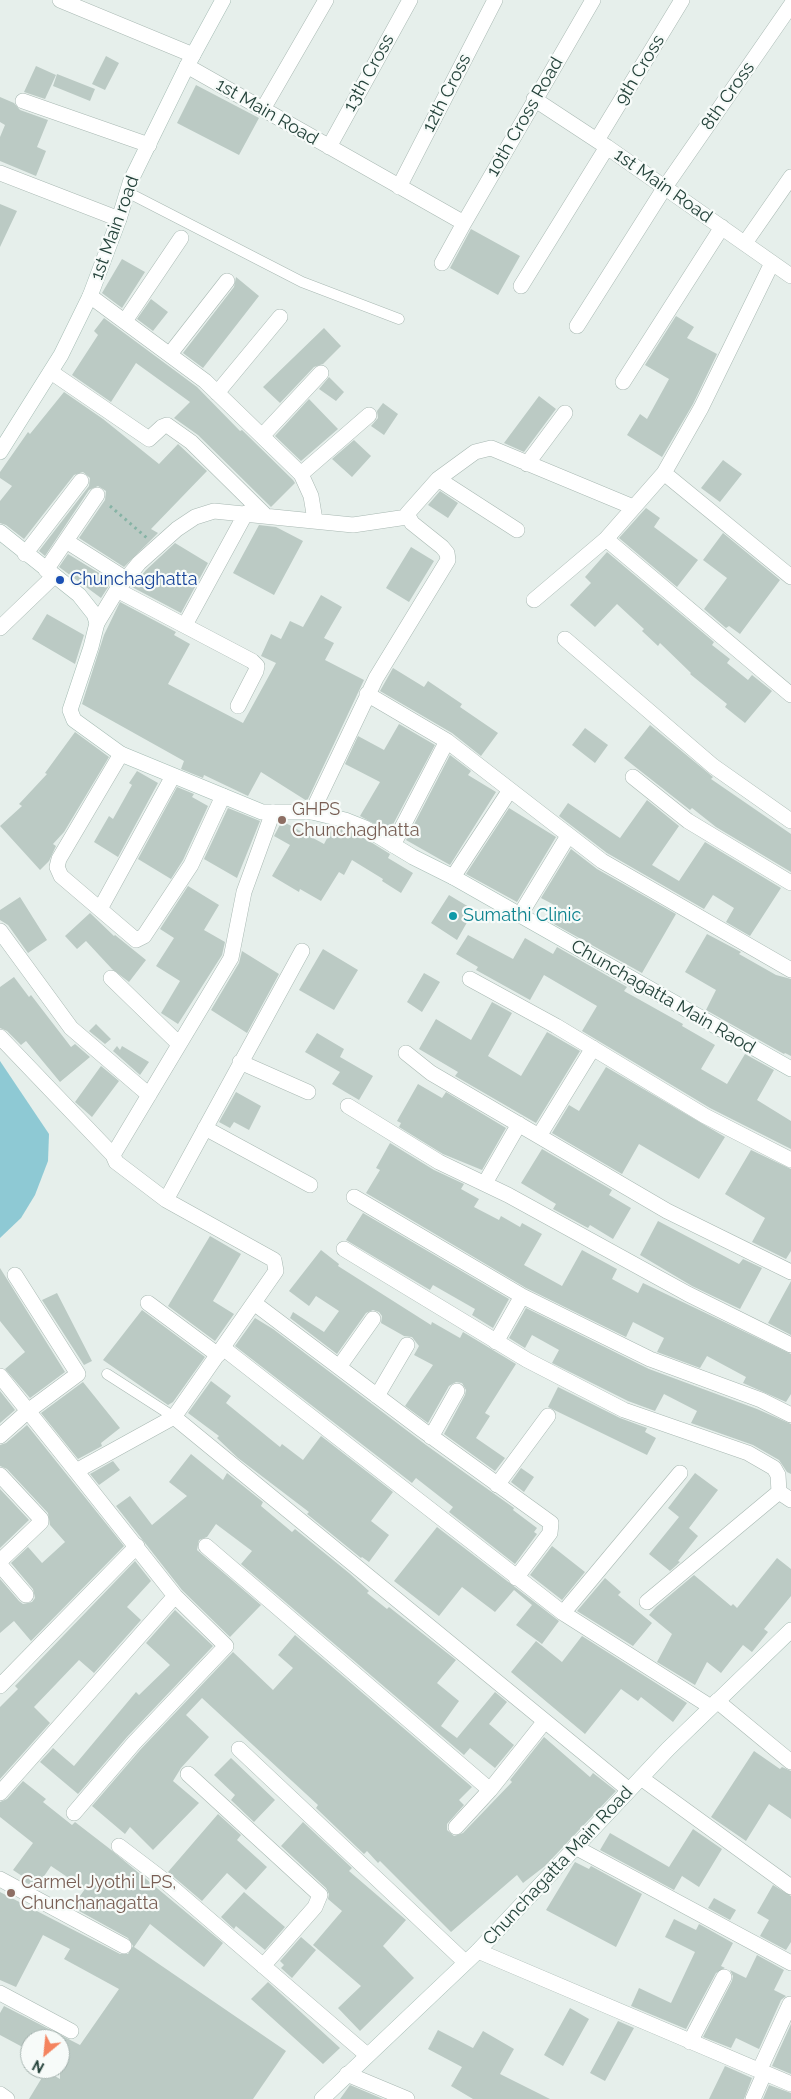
<!DOCTYPE html>
<html>
<head>
<meta charset="utf-8">
<style>
	body { margin:0 }
	#map { position:relative; width:791px; height:2099px; overflow:hidden; background:#e6efeb; font-family:Raleway,sans-serif }
	canvas { display:block }
	.north { position:absolute; left:20px; top:2029px; width:50px; height:50px; box-sizing:border-box; background:#f7fbf9; border:1px solid #a3b1ad; border-radius:50%; rotate:208deg; font-size:14px; font-weight:700; line-height:20px; text-align:center; color:#24423a }
	.north::after { content:''; display:block; margin:auto; width:18px; height:22px; background:#f4845f; clip-path:polygon(50% 0,100% 100%,50% 72%,0 100%) }
</style>
</head>
<body>
<div id="map">
<canvas width="791" height="2099"></canvas>
<div class="north">N</div>
</div>
<script>
const g = document.querySelector('canvas').getContext('2d');
g.lineJoin = 'round';
function fill(path, color) { g.fillStyle = color; g.fill(path, 'evenodd'); }
const shape = rows => new Path2D(rows.map(r => 'M' + r).join(''));
function trace(path, color, width, dash) { g.strokeStyle = color; g.lineWidth = width; g.lineCap = dash ? 'butt' : 'round'; g.setLineDash(dash || []); g.stroke(path); }
function label(font, color, halo, rows, align = 'center') {
  g.font = font + ' Raleway,sans-serif'; g.lineWidth = 4.5; g.setLineDash([]); g.textBaseline = 'middle'; g.strokeStyle = halo; g.fillStyle = color; for (const [text, x, y, turn = 0] of rows) {
    g.save(); g.translate(x, y); g.rotate((+turn || 0) * Math.PI / 180); g.textAlign = isNaN(turn) ? turn : align; if (halo) g.strokeText(text, 0, 0); g.fillText(text, 0, 0); g.restore();
  }
}
const water = shape([
	[0,1061,49,1134,48,1161,35,1195,21,1218,0,1238]
]);
const building = shape([
	[106,56,119,63,105,90,92,84],
	[36,66,56,75,45,99,24,92],
	[57,74,95,89,90,101,53,86],
	[196,85,259,118,239,155,177,123],
	[0,97,14,103,20,110,48,120,37,147,46,151,36,176,0,161,0,137,5,125,0,122],
	[0,204,17,211,0,247],
	[471,229,520,256,498,295,450,268],
	[122,259,145,272,122,308,102,293],
	[236,277,259,296,203,368,183,353,234,287],
	[151,299,168,312,153,331,137,319],
	[676,316,694,327,687,338,717,354,693,404,662,457,627,435,640,414,647,419,669,379,645,365],
	[104,318,197,387,240,431,242,430,293,480,295,483,271,507,198,435,174,418,190,402,136,363,111,402,72,375,98,335,94,331],
	[324,328,341,346,323,364,314,367,280,403,263,387],
	[329,377,344,392,336,401,319,389],
	[64,392,103,419,159,464,178,444,207,471,151,529,158,533,124,567,79,538,105,500,106,491,98,486,89,490,45,556,39,551,89,486,90,478,83,472,74,475,24,539,6,525,0,523,0,501,12,486,0,478,0,472,28,432,30,434],
	[539,396,556,409,524,452,504,443],
	[309,399,338,429,301,461,275,436],
	[383,403,398,414,384,435,371,426,378,418,377,411],
	[354,440,371,456,352,477,332,459],
	[723,460,742,474,720,502,701,488],
	[440,491,458,503,448,518,428,505],
	[646,508,660,518,654,527,698,560,677,587,619,538],
	[259,525,276,527,303,541,274,595,233,573],
	[723,533,780,580,740,634,729,626,726,628,704,609,727,578,703,560],
	[175,543,208,563,181,613,132,587,146,570],
	[411,547,434,561,409,602,386,588],
	[607,552,714,642,712,645,730,659,727,663,748,680,752,675,772,691,745,723,725,707,727,704,690,674,691,673,660,643,658,646,642,631,644,629,617,604,595,627,570,605,591,583,585,577],
	[68,554,112,581,101,598,59,567],
	[321,595,342,607,324,638,334,643,325,660,364,680,307,801,261,772,248,796,204,775,203,778,181,769,184,761,82,704,104,635,120,602,176,632,174,635,190,644,168,684,243,723,276,663,261,656,271,634,281,639,290,621,303,627],
	[47,614,84,635,75,664,32,639],
	[393,668,424,687,428,681,462,704,460,707,498,733,481,756,452,733,380,691],
	[399,724,435,745,389,832,360,816,380,782,345,764,358,736,384,750],
	[650,725,713,777,711,779,791,834,791,872,716,827,692,808,690,810,624,758],
	[585,728,608,745,595,763,572,745],
	[75,732,109,757,64,832,53,844,56,846,49,861,40,870,0,826,22,806,19,804,47,774,45,773],
	[450,755,471,771,468,775,496,792,450,865,406,840],
	[137,771,158,783,118,857,94,842,109,816,113,819,132,785,129,783],
	[177,787,194,794,192,797,208,806,183,860,171,879,138,859],
	[647,800,679,826,652,865,679,881,705,842,781,888,750,936,726,922,734,908,713,895,704,909,607,853,559,816,568,803,620,838],
	[228,808,260,821,237,878,204,859],
	[509,808,556,837,517,902,466,874],
	[282,821,324,844,333,827,342,829,361,836,390,854,388,858,413,873,401,893,382,881,383,879,352,860,344,875,339,872,321,901,300,889,299,892,272,876,290,845,274,836],
	[571,849,597,869,676,914,642,973,554,924,562,909,541,898],
	[188,886,219,905,204,930,225,942,222,955,178,1024,161,1013,180,981,156,966,174,938,160,929],
	[449,895,474,910,457,940,431,923],
	[20,897,47,940,28,953,8,925,0,920,0,910],
	[90,913,114,936,115,935,146,960,129,982,112,969,86,941,77,949,65,936],
	[707,934,741,952,739,954,776,975,791,979,791,1056,785,1053,784,1054,706,1010,716,990,685,972],
	[468,935,513,959,525,938,553,954,557,947,627,987,624,991,683,1024,682,1026,715,1045,701,1069,727,1084,745,1054,774,1070,757,1100,791,1121,791,1149,710,1108,582,1031,597,1006,544,975,530,1000,476,970,478,967,456,954],
	[323,949,358,970,334,1010,299,990],
	[242,951,279,974,247,1033,211,1010,239,963],
	[424,973,440,982,422,1012,407,1002],
	[14,977,29,997,31,995,71,1047,75,1044,90,1057,60,1082,26,1041,21,1045,7,1031,0,1028,0,987],
	[492,1002,512,1013,488,1056,521,1076,547,1032,580,1051,536,1123,455,1076,458,1072,419,1049,436,1019,471,1040],
	[96,1024,111,1039,105,1044,89,1031],
	[317,1033,344,1049,340,1057,373,1076,359,1100,332,1084,340,1072,305,1052],
	[117,1046,120,1050,122,1046,149,1062,140,1075,113,1051],
	[101,1066,119,1081,92,1117,75,1102],
	[606,1067,725,1137,699,1179,639,1144,622,1174,552,1133,569,1105,579,1111],
	[418,1084,442,1098,446,1092,506,1128,482,1170,443,1154,399,1127,401,1123,397,1121],
	[236,1092,261,1106,249,1130,234,1122,230,1128,219,1122],
	[390,1143,434,1170,464,1184,461,1189,479,1199,474,1207,499,1220,501,1216,520,1227,522,1223,542,1234,524,1265,562,1286,582,1250,617,1269,612,1279,638,1293,643,1283,791,1354,791,1394,786,1402,743,1383,746,1377,707,1356,700,1368,657,1352,664,1338,633,1322,626,1337,526,1288,366,1193,380,1170,376,1168],
	[542,1149,612,1190,609,1195,631,1208,613,1239,590,1225,588,1228,553,1209,556,1204,521,1183],
	[751,1150,791,1169,791,1251,786,1259,752,1242,765,1218,725,1194],
	[363,1213,509,1299,493,1328,472,1315,475,1309,433,1285,430,1290,346,1240],
	[658,1221,739,1264,743,1259,762,1268,740,1309,692,1286,640,1255],
	[210,1236,241,1254,213,1301,234,1314,215,1341,168,1306],
	[321,1250,339,1264,338,1266,431,1325,432,1322,460,1338,463,1332,516,1364,485,1413,490,1416,476,1438,505,1458,495,1471,444,1434,465,1395,466,1390,462,1383,456,1382,449,1386,428,1423,405,1406,433,1365,414,1355,419,1346,412,1337,404,1336,381,1323,382,1316,379,1312,373,1310,366,1313,337,1354,290,1318,293,1312,324,1332,339,1311,316,1296,309,1306,289,1291],
	[0,1268,65,1372,30,1398,5,1369,25,1352,0,1321],
	[791,1281,791,1335,768,1323],
	[57,1293,92,1361,84,1365,42,1300],
	[526,1308,649,1369,757,1409,791,1424,791,1474,787,1472,779,1460,753,1445,691,1423,697,1411,664,1394,655,1411,628,1401,552,1363,559,1350,532,1335,525,1348,509,1338],
	[142,1310,205,1357,173,1402,168,1405,103,1360],
	[255,1318,273,1329,426,1445,514,1508,513,1510,537,1528,534,1532,537,1534,515,1564,449,1512,453,1507,416,1478,412,1483,235,1346],
	[211,1381,231,1396,226,1403,280,1447,282,1444,303,1460,321,1436,393,1492,371,1521,389,1535,369,1562,362,1557,361,1558,307,1514,309,1512,238,1458,217,1438,219,1436,188,1413],
	[83,1382,120,1428,101,1443,102,1446,78,1459,41,1413],
	[558,1387,620,1418,647,1428,645,1432,656,1438,647,1455,548,1407],
	[0,1391,15,1410,0,1423],
	[27,1425,124,1546,31,1641,14,1621,0,1633,0,1579,19,1601,23,1604,32,1602,35,1598,33,1589,11,1563,28,1547,42,1563,65,1542,50,1525,48,1513,7,1469,0,1466,0,1445,6,1443],
	[191,1454,223,1480,227,1473,263,1502,261,1506,292,1532,295,1529,349,1573,369,1591,367,1593,387,1609,389,1607,456,1660,437,1683,459,1701,441,1726,457,1738,495,1692,507,1702,489,1724,514,1745,495,1768,470,1748,464,1755,241,1564,252,1551,216,1524,207,1537,199,1540,197,1550,261,1605,230,1637,182,1590,116,1506,130,1496,152,1525,187,1496,169,1482],
	[113,1461,120,1470,99,1485,90,1474],
	[521,1468,534,1477,524,1492,511,1482],
	[695,1473,718,1490,689,1528,698,1536,678,1561,680,1562,670,1571,649,1554,679,1517,668,1508],
	[0,1489,29,1520,0,1548],
	[437,1527,559,1621,542,1644,516,1625,532,1605,514,1590,495,1612,462,1587,439,1616,394,1581],
	[552,1546,585,1572,562,1600,530,1575],
	[777,1558,791,1569,791,1596,764,1629,768,1632,752,1652,743,1645,721,1673,707,1662,695,1685,657,1662,672,1634,649,1615,656,1607,694,1575,731,1606,733,1604,737,1608],
	[135,1561,151,1581,127,1607,141,1620,94,1673,79,1660,34,1707,50,1723,0,1779,0,1707,18,1689,15,1686],
	[605,1578,621,1592,618,1595,652,1623,633,1646,577,1611],
	[175,1610,213,1646,127,1737,78,1794,40,1762,53,1748,74,1766,136,1692,139,1695,170,1665,146,1643],
	[295,1635,472,1787,459,1800,464,1805,447,1824,447,1830,454,1836,463,1833,512,1782,510,1780,544,1737,590,1777,593,1773,616,1791,545,1866,523,1883,517,1875,451,1932,380,1861,378,1863,367,1851,364,1854,316,1808,318,1805,202,1698,186,1715,209,1737,181,1768,173,1781,199,1803,153,1850,130,1827,125,1834,92,1806,141,1749,233,1652,273,1690,293,1668,278,1655],
	[582,1636,687,1703,673,1722,641,1697,638,1701,621,1689,585,1734,511,1672,536,1641,562,1662],
	[754,1751,780,1769,782,1767,791,1771,791,1819,769,1804,746,1841,711,1817],
	[231,1758,275,1800,254,1822,231,1800,235,1795,214,1775],
	[23,1781,46,1799,43,1802,72,1825,75,1822,110,1849,223,1943,204,1967,150,1924,134,1947,286,2051,253,2099,29,2099,46,2071,60,2079,60,2039,30,2039,30,2051,0,2035,0,2013,4,2006,80,2045,119,1989,64,1959,70,1949,43,1935,16,1987,0,1980,0,1892,120,1954,128,1954,133,1946,128,1938,72,1907,85,1889,51,1866,36,1888,23,1881,25,1878,13,1870,33,1843,0,1817,0,1802,7,1799],
	[218,1814,241,1835,237,1840,267,1867,246,1890,227,1873,202,1901,168,1872],
	[303,1822,352,1868,349,1871,406,1920,383,1946,414,1978,360,2031,338,2008,361,1986,313,1945,342,1911,328,1899,329,1894,326,1888,281,1846],
	[693,1829,722,1849,699,1887,682,1876,674,1890,600,1850,610,1833,669,1867],
	[575,1862,589,1869,591,1866,642,1894,616,1947,546,1910],
	[773,1885,791,1896,791,1942,786,1950,760,1936,769,1920,757,1913],
	[244,1892,285,1927,265,1950,236,1926,234,1929,221,1917],
	[714,1898,736,1910,730,1920,708,1908],
	[674,1919,696,1930,699,1924,733,1943,721,1966,725,1968,716,1973,686,2029,631,2006,639,1988,671,2003,695,1952,665,1937],
	[301,1937,316,1950,292,1978,281,1968,284,1965,280,1961],
	[757,1955,784,1970,774,1990,786,1996,781,2000,759,2049,736,2038,731,2048,703,2037,732,1981,733,1976,730,1970,746,1978],
	[268,1982,340,2048,323,2064,251,1999],
	[570,2008,589,2019,563,2066,544,2055],
	[618,2021,634,2028,605,2081,590,2073],
	[791,2024,791,2074,772,2066],
	[438,2030,473,2048,483,2031,514,2049,500,2074,550,2099,473,2099,451,2086,462,2067,428,2049],
	[725,2066,752,2078,744,2099,709,2099],
	[350,2085,383,2099,340,2099],
	[769,2085,791,2093,791,2099,763,2099]
]);
const path = shape([
	[110,506,147,538]
]);
const lane = shape([
	[127,192,302,282,399,319],
	[107,1374,174,1417]
]);
const street = shape([
	[60,0,193,55],
	[187,66,464,223,593,0],
	[534,99,607,147,791,276],
	[23,101,149,145],
	[263,109,326,0],
	[597,140,682,0],
	[329,147,410,0],
	[0,173,119,219],
	[399,187,495,0],
	[745,243,791,177],
	[442,263,464,223],
	[772,263,701,408,664,473,606,539,791,695],
	[521,286,607,147],
	[90,296,205,381,301,474,311,496,315,520],
	[125,321,181,238],
	[577,326,665,187,791,5],
	[170,354,227,281],
	[51,372,149,439,162,427,167,425,191,442,264,514],
	[623,382,722,227],
	[217,393,280,317],
	[262,436,321,373],
	[527,464,565,413],
	[664,473,791,577],
	[301,474,369,415],
	[438,479,517,530],
	[66,541,126,579],
	[25,554,81,481],
	[46,570,97,495],
	[117,590,252,661,257,666,256,671,238,706],
	[534,600,606,539],
	[97,623,117,590,139,563,177,529,195,517,214,511,353,525,407,517],
	[185,625,246,513],
	[0,628,54,576],
	[565,639,713,766,791,821],
	[367,694,447,741,602,861,791,970],
	[121,754,59,859,57,867,61,876,136,940,144,936,191,865,223,796],
	[633,777,688,821,791,883],
	[312,812,376,678,448,560,447,553,442,547,412,523,407,514,438,479,475,452,491,448,633,507],
	[393,845,447,741],
	[453,877,510,790],
	[100,909,173,776],
	[520,915,568,836],
	[0,931,71,1028,149,1095],
	[111,978,179,1044],
	[470,979,556,1026,705,1116,791,1160],
	[0,1037,113,1155],
	[406,1053,431,1073,667,1211,791,1272],
	[240,1062,308,1092],
	[348,1106,439,1162,508,1195,688,1294,791,1345],
	[205,1128,310,1185],
	[539,1136,593,1048],
	[485,1183,519,1124],
	[354,1197,522,1296,650,1359,761,1400,791,1415],
	[166,1200,302,951],
	[344,1249,527,1360,624,1410,748,1453,774,1468,778,1475,779,1492,791,1500],
	[148,1303,218,1355],
	[254,1303,421,1429,551,1523,550,1533,516,1578],
	[496,1342,522,1296],
	[223,1348,563,1613,711,1707],
	[339,1367,373,1319],
	[0,1376,28,1411,78,1374,15,1275],
	[377,1396,407,1345],
	[174,1417,629,1790],
	[0,1436,28,1411,76,1471,174,1417,276,1271,274,1260,166,1200,116,1162,113,1155,231,958,244,892,273,812],
	[431,1437,457,1391],
	[0,1475,41,1519,41,1522,0,1561],
	[497,1485,548,1416],
	[206,1546,490,1790],
	[0,1565,26,1595],
	[647,1602,779,1492],
	[563,1613,680,1473],
	[0,1686,137,1546],
	[717,1701,791,1762],
	[239,1749,464,1961],
	[188,1774,320,1895,315,1907,263,1966],
	[641,1778,791,1887],
	[0,1793,175,1596],
	[74,1813,134,1743,226,1646,175,1596,76,1471],
	[456,1827,490,1790,545,1721],
	[119,1846,161,1878,367,2055],
	[575,1847,791,1963],
	[0,1879,124,1946],
	[478,1951,791,2084],
	[0,1993,71,2031],
	[690,2042,724,1977],
	[759,2071,790,2004],
	[347,2074,407,2099],
	[0,2094,7,2099],
	[753,2099,764,2074]
]);
const secondary = shape([
	[0,452,61,355,90,296,119,219,131,180,187,66,223,0],
	[0,532,79,595,94,614,97,623,91,647,70,710,74,720,121,754,262,812,312,812,345,820,365,828,413,857,453,877,791,1069],
	[322,2099,478,1951,668,1749,791,1630]
]);
const markers = [
	[60,580,5,"#1a4fb4"],
	[282,820,5,"#8d6e63"],
	[453,916,5,"#0f9aa8"],
	[11,1893,5,"#8d6e63"]
];
const streetNames = [
	["9th Cross",640,70,-59],
	["13th Cross",369,73,-61],
	["12th Cross",447,93,-63],
	["8th Cross",728,96,-55],
	["1st Main Road",267,112,30],
	["10th Cross Road",525,117,-60],
	["1st Main Road",663,186,35],
	["1st Main road",115,228,-70],
	["Chunchagatta Main Raod",663,997,30],
	["Chunchagatta Main Road",558,1866,-47]
];
const transitNames = [
	["Chunchaghatta",70,580]
];
const educationNames = [
	["GHPS",292,810],
	["Chunchaghatta",292,831],
	["Carmel Jyothi LPS,",21,1883],
	["Chunchanagatta",21,1904]
];
const cultureNames = [
	["Sumathi Clinic",463,916]
];
fill(water, '#8ec9d4');
fill(building, '#bbcac4');
trace(lane, '#a8b8b2', 11);
trace(street, '#a8b8b2', 16);
trace(secondary, '#a4bbb3', 16);
trace(path, '#86b3a5', 3, [2.5, 4]);
trace(lane, '#fff', 10);
trace(street, '#fff', 15);
trace(secondary, '#fff', 15);
for (const [x, y, r, color] of markers) { const dot = new Path2D(); dot.arc(x, y, r, 0, 2 * Math.PI); g.fillStyle = color; g.fill(dot); trace(dot, '#f7fbf9', 2); }
label('18px', '#24423a', '#f7fbf9', streetNames);
label('18px', '#164399', '#f7fbf9', transitNames, 'left');
label('18px', '#785e54', '#f7fbf9', educationNames, 'left');
label('18px', '#0d838f', '#f7fbf9', cultureNames, 'left');
</script>
</body>
</html>
